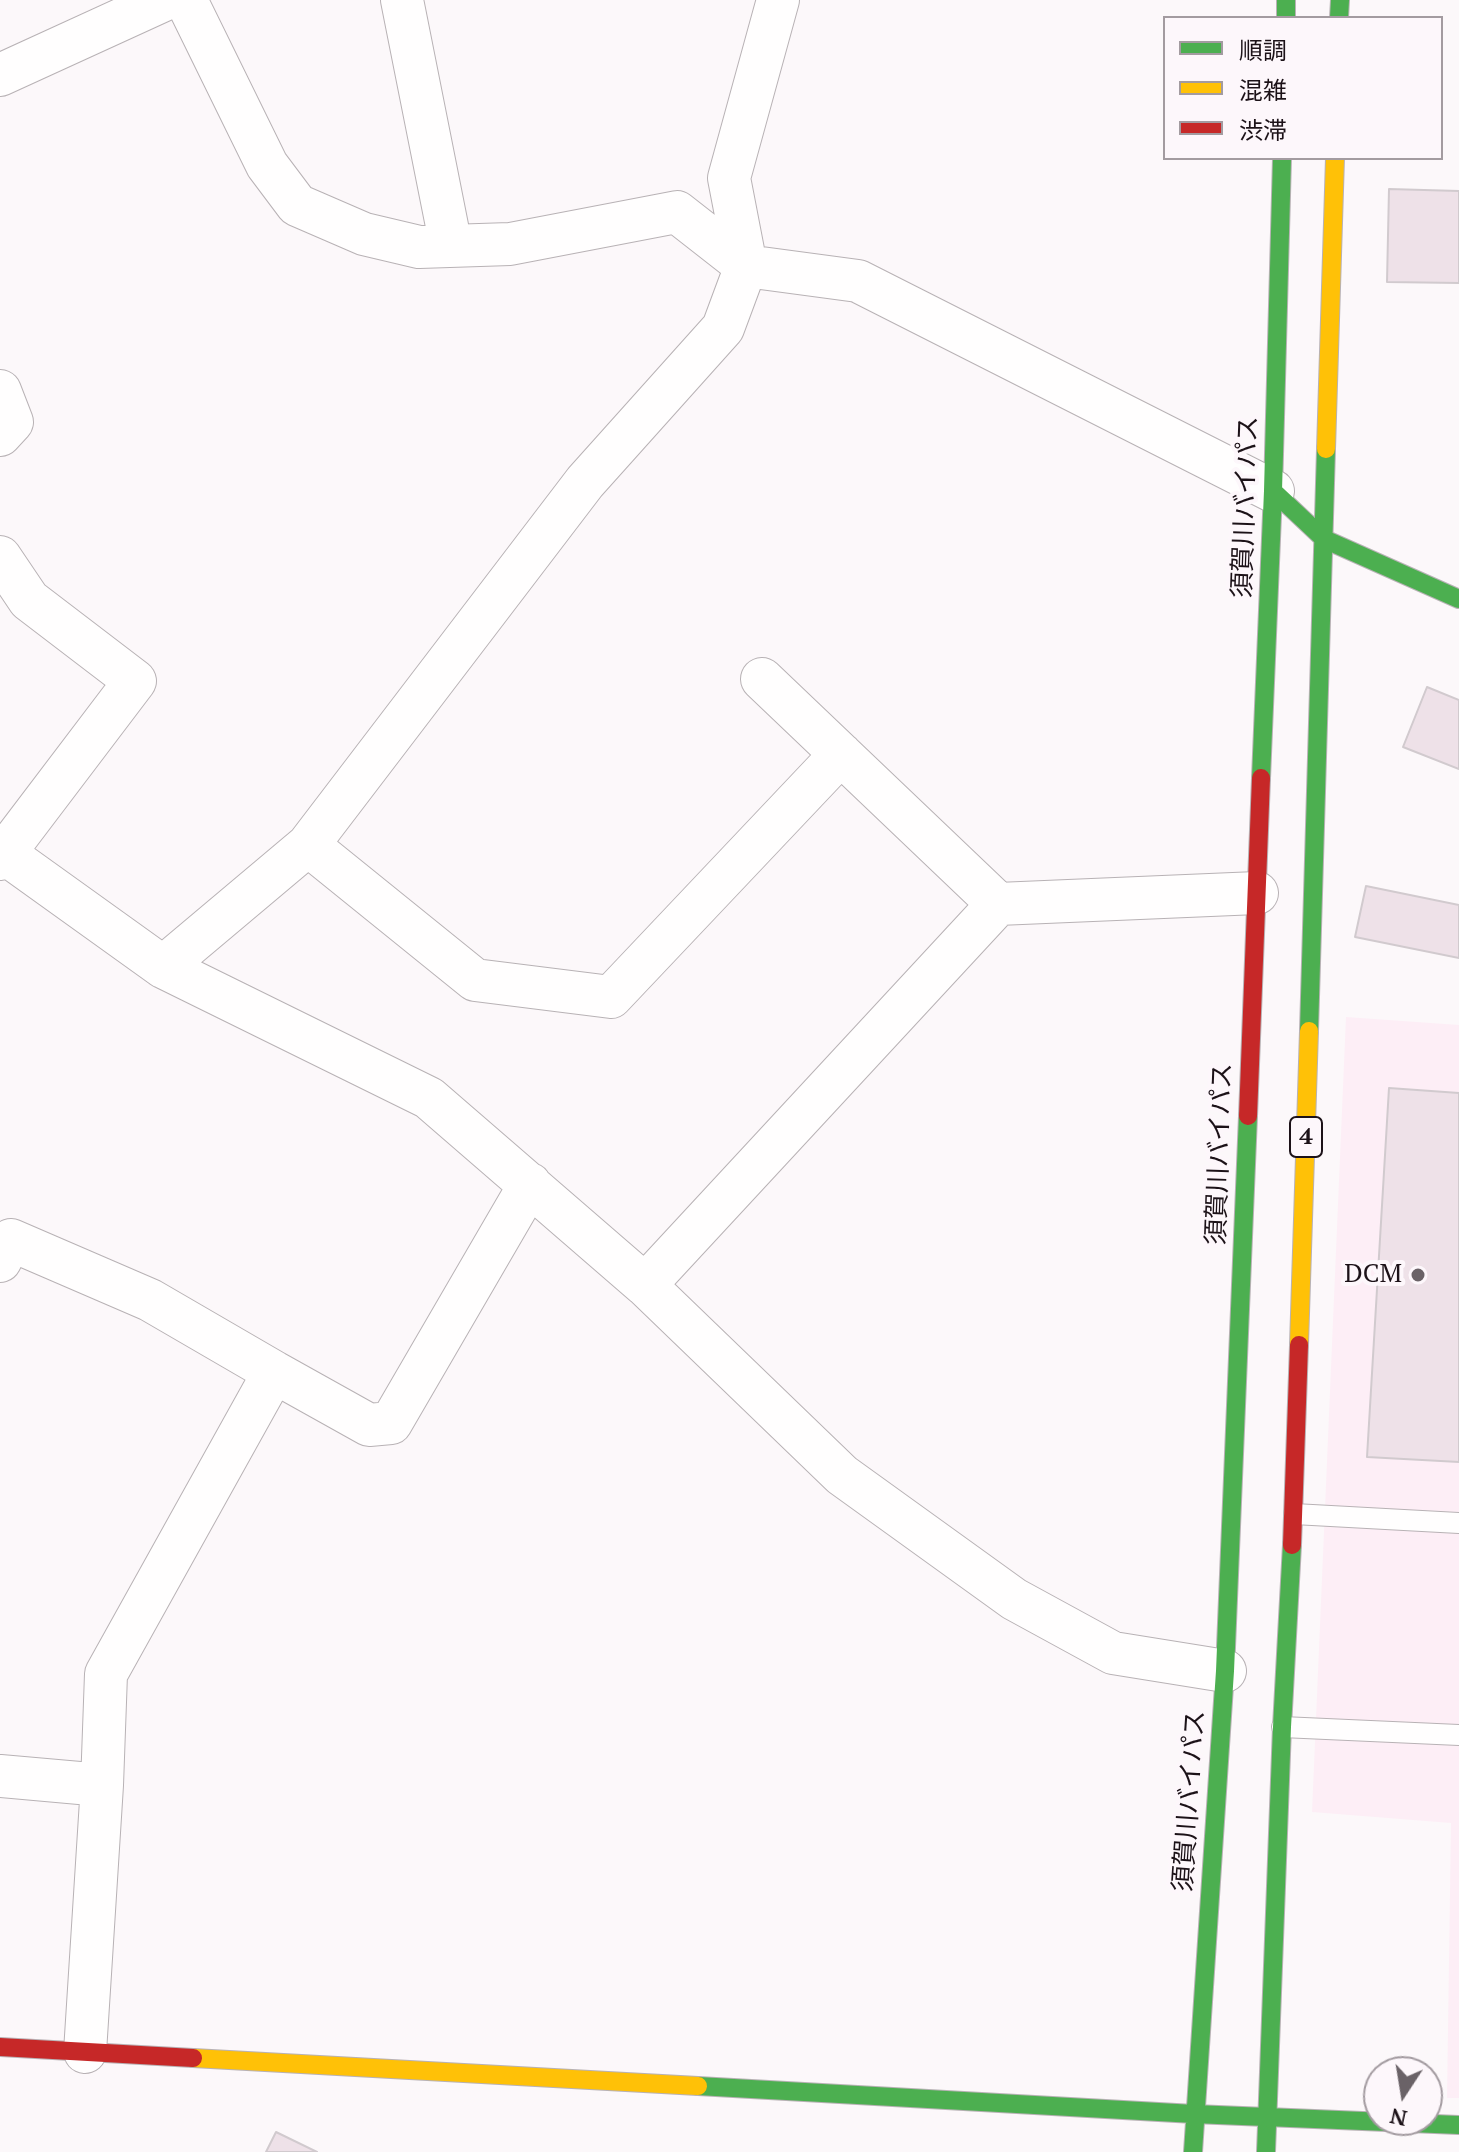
<!DOCTYPE html>
<html>
<head>
<meta charset="utf-8">
<style>
	body { margin:0 }
	#map { position:relative; width:1459px; height:2152px; overflow:hidden; background:#fcf8fa; font-family:"PT Serif","Noto Sans JP",serif }
	canvas { display:block }
	.legend { position:absolute; left:1163px; top:16px; width:280px; height:144px; box-sizing:border-box; background:#fdf7fb; border:2px solid #a39ba0; margin:0; padding:10px 14px; list-style:none; font-size:24px; color:#1c1218 }
	.legend li { display:flex; align-items:center; gap:16px; height:40px }
	.legend b { width:40px; border:2px solid #a39ba0 }
	.north { position:absolute; left:1363px; top:2056px; width:80px; height:80px; box-sizing:border-box; background:#fdf7fb; border:2px solid #a39ba0; border-radius:50%; rotate:192deg; font-size:22px; font-weight:700; line-height:32px; text-align:center; color:#1c1218 }
	.north::after { content:''; display:block; margin:auto; width:28px; height:36px; background:#6a6267; clip-path:polygon(50% 0,100% 100%,50% 72%,0 100%) }
</style>
</head>
<body>
<div id="map">
<canvas width="1459" height="2152"></canvas>
<ul class="legend">
<li><b style="height:10px;background:#4caf50"></b>順調</li>
<li><b style="height:10px;background:#ffc107"></b>混雑</li>
<li><b style="height:10px;background:#c62828"></b>渋滞</li>
</ul>
<div class="north">N</div>
</div>
<script>
const g = document.querySelector('canvas').getContext('2d');
g.lineJoin = 'round';
function fill(path, color) { g.fillStyle = color; g.fill(path, 'evenodd'); }
const shape = rows => new Path2D(rows.map(r => 'M' + r).join(''));
function trace(path, color, width, dash) { g.strokeStyle = color; g.lineWidth = width; g.lineCap = dash ? 'butt' : 'round'; g.setLineDash(dash || []); g.stroke(path); }
function label(font, color, halo, rows, align = 'center') {
  g.font = font + ' "PT Serif","Noto Sans JP",serif'; g.lineWidth = 8; g.setLineDash([]); g.textBaseline = 'middle'; g.strokeStyle = halo; g.fillStyle = color; for (const [text, x, y, turn = 0] of rows) {
    g.save(); g.translate(x, y); g.rotate((+turn || 0) * Math.PI / 180); g.textAlign = isNaN(turn) ? turn : align; if (halo) g.strokeText(text, 0, 0); g.fillText(text, 0, 0); g.restore();
  }
}
const built = shape([
	[1346,1017,1459,1025,1459,2098,1447,2098,1451,1823,1312,1812]
]);
const building = shape([
	[1389,189,1459,191,1459,283,1387,282,1389,189],
	[1427,687,1459,700,1459,769,1403,747,1427,687],
	[1366,886,1459,905,1459,958,1355,937,1366,886],
	[1389,1088,1459,1093,1459,1462,1367,1457,1389,1088],
	[276,2132,317,2152,266,2152,276,2132]
]);
const lane = shape([
	[1294,1514,1459,1523],
	[1282,1727,1459,1735]
]);
const street = shape([
	[186,0,267,165,297,205,364,234,419,247,510,244,677,212,746,266,858,281,1273,491],
	[402,0,451,246],
	[0,75,164,0],
	[0,391,12,422,0,435],
	[0,557,29,600,135,681,0,859],
	[762,679,998,904],
	[308,845,475,980,611,997,841,754],
	[0,850,163,967,429,1098,645,1285,842,1475,1014,1599,1113,1653,1225,1671],
	[163,967,308,845,585,482,723,328,746,266,729,178,778,0],
	[0,1261,11,1240,150,1300,274,1372],
	[645,1285,998,904,1257,893],
	[0,1776,102,1785],
	[85,2052,102,1785,106,1674,274,1372,369,1425,391,1423,530,1184]
]);
const fast = shape([
	[1286,0,1286,18],
	[1339,18,1340,0],
	[1273,491,1324,539,1459,599],
	[1261,778,1273,491,1282,158],
	[1309,1031,1326,449],
	[698,2086,1194,2114,1459,2125],
	[1193,2152,1225,1671,1248,1116],
	[1266,2152,1282,1727,1292,1545]
]);
const slow = shape([
	[1326,449,1335,158],
	[1299,1345,1309,1031],
	[193,2058,698,2086]
]);
const jam = shape([
	[1248,1116,1261,778],
	[1292,1545,1299,1345],
	[0,2047,193,2058]
]);
const markers = [
	[1418,1275,8,"#6a6267"]
];
const shields = [
	[1306,1137,32]
];
const shieldNames = [
	["4",1306,1137]
];
const streetNames = [
	["須賀川バイパス",1246,507,-88],
	["須賀川バイパス",1220,1154,-88],
	["須賀川バイパス",1190,1801,-86]
];
const poiNames = [
	["DCM",1402,1275]
];
fill(built, '#fdeef6');
fill(building, '#eee1e8');
trace(building, '#d1cace', 2);
trace(lane, '#b8b2b5', 22);
trace(street, '#b8b2b5', 44);
trace(fast, '#b8b2b5', 20);
trace(slow, '#b8b2b5', 20);
trace(jam, '#b8b2b5', 20);
trace(lane, '#fffefe', 20);
trace(street, '#fffefe', 42);
trace(fast, '#4caf50', 18);
trace(slow, '#ffc107', 18);
trace(jam, '#c62828', 18);
for (const [x, y, r, color] of markers) { const dot = new Path2D(); dot.arc(x, y, r, 0, 2 * Math.PI); g.fillStyle = color; g.fill(dot); trace(dot, '#fdf7fb', 3); }
for (const [x, y, w] of shields) { const box = new Path2D(); box.roundRect(x - w / 2, y - 20, w, 40, 6); g.fillStyle = '#fdf7fb'; g.fill(box); trace(box, '#1c1218', 2); }
label('bold 24px', '#1c1218', null, shieldNames);
label('26px', '#1c1218', '#fdf7fb', streetNames);
label('26px', '#1c1218', '#fdf7fb', poiNames, 'right');
</script>
</body>
</html>
